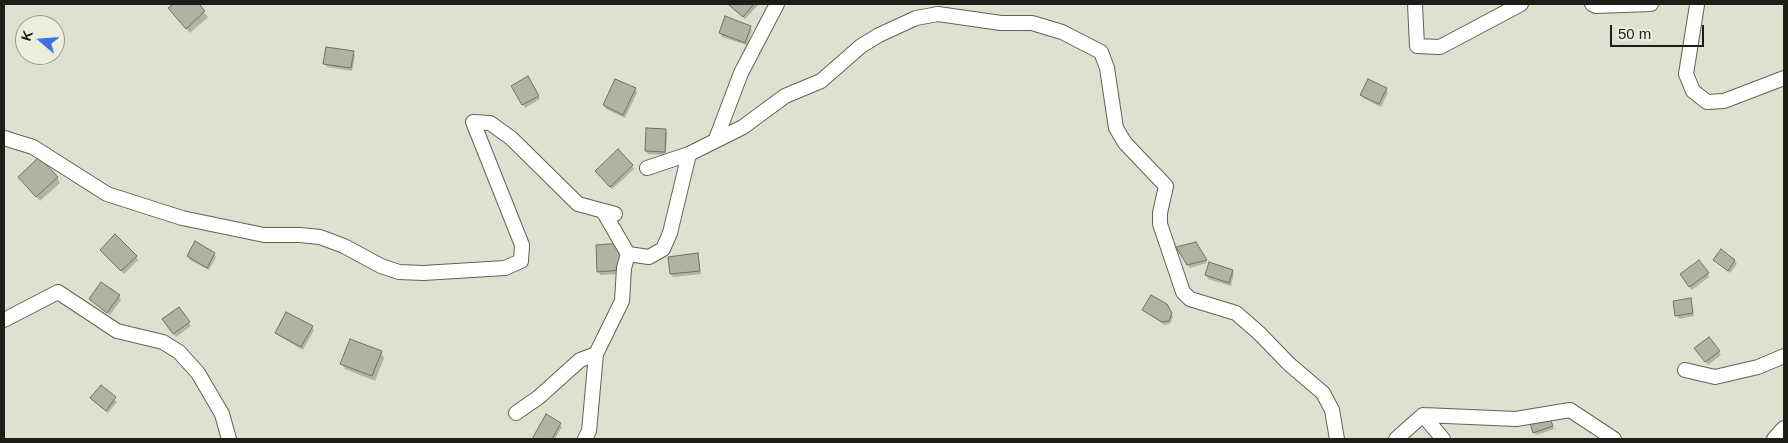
<!DOCTYPE html>
<html>
<head>
<meta charset="utf-8">
<style>
	body { margin:0 }
	#map { position:relative; width:1788px; height:443px; overflow:hidden; background:#dee1cf; font-family:Helvetica,sans-serif }
	canvas { display:block }
	.frame { position:absolute; inset:0; border:5px solid #1d1e18; pointer-events:none }
	.north { position:absolute; left:15px; top:15px; width:50px; height:50px; box-sizing:border-box; background:#ebeedc; border:1px solid #999b8e; border-radius:50%; rotate:288deg; font-size:14px; font-weight:700; line-height:20px; text-align:center; color:#1d1e18 }
	.north::after { content:''; display:block; margin:auto; width:18px; height:22px; background:#4172e3; clip-path:polygon(50% 0,100% 100%,50% 72%,0 100%) }
	.scale { position:absolute; left:1610px; top:25px; width:94px; height:22px; box-sizing:border-box; border:2px solid #1d1e18; border-top:0; padding-left:6px; font-size:15px; line-height:18px; white-space:nowrap; color:#1d1e18; -webkit-text-stroke:4px #ebeedc; paint-order:stroke }
</style>
</head>
<body>
<div id="map">
<canvas width="1788" height="443"></canvas>
<div class="frame"></div>
<div class="north">K</div>
<div class="scale">50 m</div>
</div>
<script>
const g = document.querySelector('canvas').getContext('2d');
g.lineJoin = 'round';
function fill(path, color) { g.fillStyle = color; g.fill(path, 'evenodd'); }
const shape = rows => new Path2D(rows.map(r => 'M' + r).join(''));
function trace(path, color, width, dash) { g.strokeStyle = color; g.lineWidth = width; g.lineCap = dash ? 'butt' : 'round'; g.setLineDash(dash || []); g.stroke(path); }
const shadow = shape([
	[175,4,197,4,208,17,190,33,169,8],
	[727,4,759,4,745,19],
	[750,27,752,30,747,45,722,37,720,33],
	[353,52,355,56,352,71,327,67,325,64],
	[527,78,540,99,525,108,513,87],
	[635,89,637,93,625,118,606,109,604,105],
	[1386,89,1388,93,1381,107,1363,98,1361,95],
	[665,130,667,133,666,155,648,154,646,151],
	[632,166,634,169,612,189,599,175],
	[19,177,57,177,60,183,40,201],
	[1196,244,1207,263,1190,268,1178,248],
	[597,246,624,274,600,275],
	[101,250,136,256,138,260,124,274],
	[214,254,216,257,209,270,190,260,188,256],
	[697,254,701,274,673,277,671,274],
	[1715,260,1735,261,1737,264,1730,273],
	[1209,264,1232,271,1234,274,1231,286,1208,279,1206,275],
	[1707,273,1709,277,1692,290,1683,278],
	[119,296,121,300,110,315,90,299],
	[1690,300,1694,316,1679,319,1677,315],
	[1166,305,1173,317,1170,324,1164,325,1143,310],
	[179,309,191,326,176,337,166,322],
	[312,327,314,330,303,350,279,336,277,333],
	[381,352,384,358,375,381,345,369,342,364],
	[1698,352,1719,352,1721,355,1708,365],
	[101,387,117,402,108,413,92,399],
	[546,416,562,427,555,439,533,439],
	[1551,421,1554,429,1536,435,1534,432]
]);
const building = shape([
	[173,4,199,4,205,11,186,29,168,8,173,4],
	[728,4,754,4,743,17,728,4],
	[725,16,751,26,745,43,719,33,725,16],
	[326,47,354,51,351,68,323,64,326,47],
	[528,76,539,96,522,105,511,86,528,76],
	[615,79,636,88,623,115,603,105,615,79],
	[1368,79,1387,88,1379,104,1360,95,1368,79],
	[646,128,666,129,665,152,645,151,646,128],
	[618,149,633,165,610,187,595,171,618,149],
	[39,157,58,177,36,197,18,177,39,157],
	[115,234,137,256,121,271,100,250,115,234],
	[195,241,215,253,207,268,187,256,195,241],
	[1196,242,1207,260,1187,265,1176,247,1196,242],
	[621,243,622,270,597,272,596,245,621,243],
	[1721,249,1735,260,1728,271,1713,260,1721,249],
	[698,253,700,271,670,274,668,257,698,253],
	[1699,260,1709,273,1689,287,1680,274,1699,260],
	[1209,262,1233,270,1229,283,1205,275,1209,262],
	[101,282,120,295,107,313,89,299,101,282],
	[1151,295,1167,304,1172,313,1169,321,1162,322,1142,310,1151,295],
	[1691,298,1693,313,1675,316,1673,301,1691,298],
	[179,307,190,322,173,334,162,319,179,307],
	[286,312,313,326,301,347,275,333,286,312],
	[1709,337,1720,351,1705,362,1694,348,1709,337],
	[350,339,382,351,372,376,340,364,350,339],
	[101,385,116,397,106,411,90,398,101,385],
	[546,414,561,423,552,439,532,439,546,414],
	[1549,416,1553,426,1533,433,1530,423,1549,416]
]);
const street = shape([
	[1415,4,1417,46,1440,47,1521,4],
	[1592,4,1596,6,1651,4],
	[1697,5,1686,74,1693,91,1707,102,1724,101,1784,78],
	[4,138,33,147,107,194,182,218,264,235,300,235,320,237,344,246,381,266,399,272,423,273,505,268,521,261,522,245,473,122,490,123,511,138,578,204,615,214],
	[716,139,741,73,777,4],
	[647,168,689,154,743,127,785,96,821,81,861,46,879,35,916,18,938,14,1001,23,1032,23,1062,32,1101,52,1107,68,1116,128,1125,143,1166,186,1160,213,1160,224,1183,292,1190,299,1236,313,1259,333,1289,364,1323,393,1332,410,1337,439],
	[628,254,649,257,663,249,670,233,689,154],
	[4,320,58,292,117,331,163,342,179,352,198,373,222,414,229,439],
	[1685,370,1715,377,1758,367,1784,356],
	[516,413,539,397,580,360,596,354],
	[1423,415,1443,439],
	[585,439,589,431,596,354,622,301,624,268,628,254,603,211],
	[1396,439,1423,415,1516,419,1570,410,1614,439],
	[1774,439,1784,428]
]);
fill(shadow, '#0003');
fill(building, '#b0b2a2');
trace(building, '#707363', 1);
trace(street, '#616354', 16);
trace(street, '#fff', 14);
</script>
</body>
</html>
